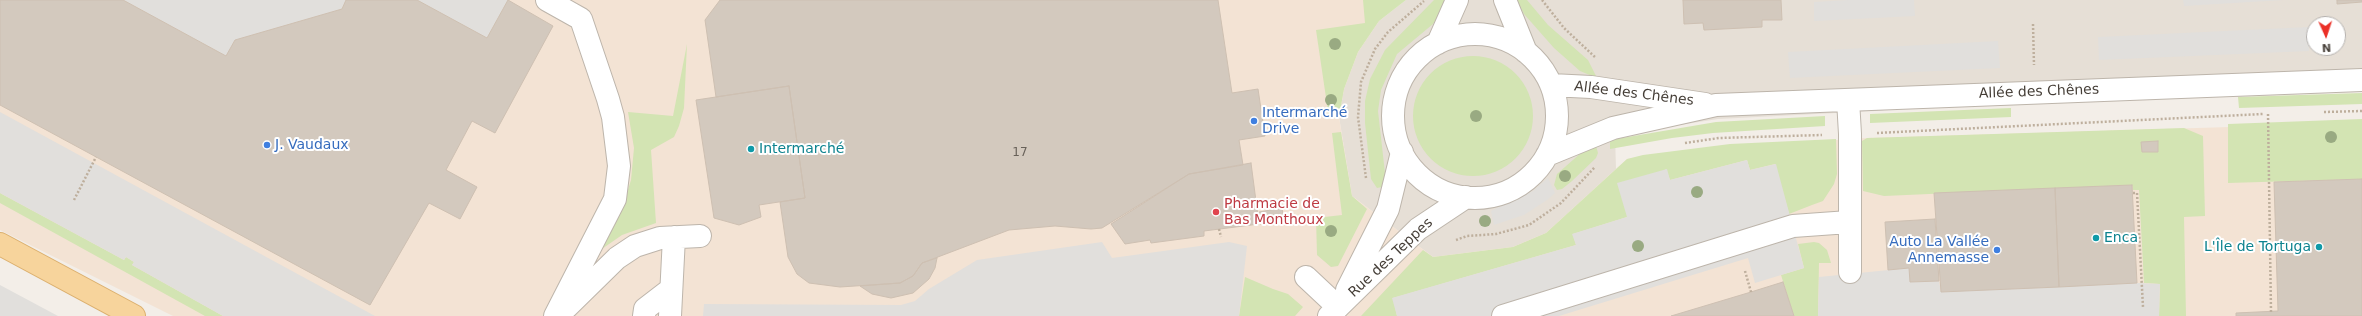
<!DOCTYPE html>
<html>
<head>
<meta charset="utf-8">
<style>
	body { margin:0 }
	#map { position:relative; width:2362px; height:316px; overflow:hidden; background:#f3eee8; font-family:"DejaVu Sans",sans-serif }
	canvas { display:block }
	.north { position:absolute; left:2306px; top:16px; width:40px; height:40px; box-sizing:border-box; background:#fff; border:1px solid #b5b2af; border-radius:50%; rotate:177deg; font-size:11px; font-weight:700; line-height:16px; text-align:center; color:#453e37 }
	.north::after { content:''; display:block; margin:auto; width:14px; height:18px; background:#eb3027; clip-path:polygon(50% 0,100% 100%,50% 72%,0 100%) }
</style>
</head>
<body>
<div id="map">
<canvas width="2362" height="316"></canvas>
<div class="north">N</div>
</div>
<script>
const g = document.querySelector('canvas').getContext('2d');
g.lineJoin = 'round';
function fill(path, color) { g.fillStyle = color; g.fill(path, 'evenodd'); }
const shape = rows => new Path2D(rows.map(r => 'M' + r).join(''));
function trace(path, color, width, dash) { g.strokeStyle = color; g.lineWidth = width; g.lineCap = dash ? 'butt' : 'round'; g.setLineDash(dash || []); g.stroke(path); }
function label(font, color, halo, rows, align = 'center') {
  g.font = font + ' "DejaVu Sans",sans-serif'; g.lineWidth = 4; g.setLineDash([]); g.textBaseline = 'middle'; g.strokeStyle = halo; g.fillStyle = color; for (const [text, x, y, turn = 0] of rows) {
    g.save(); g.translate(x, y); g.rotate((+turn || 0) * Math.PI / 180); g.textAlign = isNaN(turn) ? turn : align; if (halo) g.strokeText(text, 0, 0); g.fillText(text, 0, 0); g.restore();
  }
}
const residential = shape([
	[1406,0,2362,0,2362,68,1875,111,1718,119,1615,135,1616,169,1546,233,1513,247,1433,257,1352,196,1339,117,1344,89,1358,52,1379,21],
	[2314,24,2338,24,2338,48,2314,48]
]);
const commercial = shape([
	[0,0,1403,0,1379,21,1358,52,1344,89,1339,117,1352,196,1433,257,1513,247,1546,233,1627,159,1729,147,1867,138,2362,123,2362,316,173,316,0,230]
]);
const green = shape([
	[1363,0,1406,0,1379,21,1358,52,1344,89,1339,117,1329,118,1316,30,1365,23],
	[1434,0,1450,0,1433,24,1397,54,1381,90,1378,111,1385,173,1382,187,1377,188,1371,179,1365,123,1365,101,1370,79,1385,50],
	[1517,0,1527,0,1548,25,1588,60,1597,78,1580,71,1554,48,1524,14],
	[687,44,684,108,679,126,674,137,651,150,656,223,622,235,599,251,620,215,631,180,634,148,628,112,673,116],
	'1413 116a60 60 0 1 1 120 0a60 60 0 1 1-120 0Z',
	[2362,93,2362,104,2239,108,2238,97],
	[2011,108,2011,117,1870,123,1870,114],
	[1825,116,1825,126,1713,133,1672,138,1610,149,1610,140,1716,122],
	[2362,119,2362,179,2228,183,2228,124],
	[2184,128,2203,136,2205,216,2184,217,2186,316,2159,316,2160,284,2144,283,2139,190,2133,190,2132,185,1884,196,1863,191,1862,141,1867,138],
	[1341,132,1352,196,1367,209,1338,266,1331,267,1317,255,1316,218,1342,215,1332,133],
	[1836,139,1837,174,1834,184,1823,201,1812,205,1789,214,1775,164,1750,170,1747,160,1670,180,1666,169,1627,217,1573,234,1576,245,1393,298,1397,316,1361,316,1423,250,1433,257,1513,247,1546,233,1627,159,1643,155,1730,144],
	[1596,146,1598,153,1596,158,1572,181,1562,189,1557,190,1554,185,1557,174,1582,152],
	[0,193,124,260,126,257,134,262,132,265,223,316,205,316,0,203],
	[1814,242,1819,243,1827,250,1831,263,1819,263,1818,316,1794,316,1781,275,1804,268,1798,244],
	[1245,277,1273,289,1288,294,1303,307,1295,316,1239,316]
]);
const parking = shape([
	[123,0,346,0,342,9,235,40,226,56],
	[417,0,508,0,487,38],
	[1848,0,1914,0,1915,16,1814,21,1814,2],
	[2183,0,2284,0,2184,6],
	[2308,27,2309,51,2099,60,2098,37],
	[1998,41,2000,68,1790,78,1788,52],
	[0,112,281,265,375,316,223,316,132,265,134,262,126,257,124,260,0,193],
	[1747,160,1750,170,1776,164,1804,268,1755,283,1748,258,1559,316,1397,316,1392,298,1576,245,1572,234,1627,217,1617,183,1667,169,1670,180],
	[1548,178,1555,193,1547,200,1524,215,1494,225,1491,211,1533,191],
	[1102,242,1112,258,1229,242,1247,246,1239,316,703,316,704,304,901,305,915,301,929,289,977,260],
	[1909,268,1910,282,1939,281,1941,292,2137,283,2160,284,2159,316,1818,316,1819,277],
	[0,285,43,308,58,316,0,316]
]);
const building = shape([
	[0,0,123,0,226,56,235,40,342,9,346,0,417,0,487,38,508,0,553,26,495,133,472,121,446,170,477,187,460,219,429,203,370,305,0,105,0,0],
	[720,0,1218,0,1232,93,1258,89,1265,136,1239,140,1243,165,1189,174,1102,228,1091,229,1055,226,1009,230,922,263,913,276,900,283,840,287,809,283,797,274,788,257,780,202,805,198,789,86,716,97,705,20,720,0],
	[1683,0,1781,0,1782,20,1762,20,1762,27,1704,30,1703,23,1684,24,1683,0],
	[2337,0,2362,0,2362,2,2337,4,2337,0],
	[789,86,805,198,759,205,761,217,739,225,714,218,696,100,789,86],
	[2158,141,2158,152,2142,152,2141,142,2158,141],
	[1251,163,1259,224,1204,231,1204,236,1151,243,1150,240,1125,244,1111,224,1189,174,1251,163],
	[2362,179,2362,316,2236,316,2236,313,2278,311,2274,182,2362,179],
	[2132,185,2137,283,2059,287,2055,188,2132,185],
	[2055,188,2059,287,1941,292,1934,193,2055,188],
	[1282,208,1284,221,1260,224,1259,212,1282,208],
	[1935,219,1939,281,1910,282,1909,268,1888,270,1885,222,1935,219],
	[937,258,935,268,929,279,913,293,891,298,872,294,860,286,900,283,913,276,922,263,937,258],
	[1783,282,1794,316,1671,316,1751,292,1783,282]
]);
const path = shape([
	[1542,0,1564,28,1596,58],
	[2033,24,2034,65],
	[2324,112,2362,111],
	[2268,114,2271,312],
	[1877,133,2263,114],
	[1685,143,1719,138,1822,135],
	[1366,178,1358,117,1361,82,1375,49,1388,32,1424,1],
	[2133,193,2137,193,2143,307],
	[74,200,96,157],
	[1219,229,1221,237],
	[1456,240,1467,236,1496,234,1529,225,1561,203,1595,167],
	[1745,271,1751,292]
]);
const minor = shape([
	[547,0,581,19,608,99,613,117,619,166,615,199,555,316],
	[1505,0,1526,52],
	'1393 116a82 82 0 1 1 164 0a82 82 0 1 1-164 0Z',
	[1438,43,1457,0],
	[1551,85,1591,87,1705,104],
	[1848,100,1850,134,1850,272],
	[1547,155,1613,128,1716,105,2362,80],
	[1306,277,1338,307],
	[1347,290,1388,209,1402,152],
	[567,307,617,258,635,246,660,238,700,236],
	[644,316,645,309,671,289],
	[670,316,674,237],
	[1329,316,1418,229,1466,197],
	[1503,316,1793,226,1849,222]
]);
const major = shape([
	[0,244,134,316]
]);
const trees = [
	[1335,44],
	[1331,100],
	[1476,116],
	[2331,137],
	[1565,176],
	[1697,192],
	[1485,221],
	[1331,231],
	[1638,246]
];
const markers = [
	[1254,121,4,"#3f7fe0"],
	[267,145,4,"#3f7fe0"],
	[751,149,4,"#0f9aa8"],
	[1216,212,4,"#e0444e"],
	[2096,238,4,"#0f9aa8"],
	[2319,247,4,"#0f9aa8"],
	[1997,250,4,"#3f7fe0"]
];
const numberNames = [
	["17",1020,153]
];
const streetNames = [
	["Allée des Chênes",2039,92,-2],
	["Allée des Chênes",1634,94,7],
	["Rue des Teppes",1391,258,-43]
];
const shopNames = [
	["Intermarché",1262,113],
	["Drive",1262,129],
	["J. Vaudaux",275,145],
	["Auto La Vallée",1989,242,"right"],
	["Annemasse",1989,258,"right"]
];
const cultureNames = [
	["Intermarché",759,149],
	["Enca",2104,238],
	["L'Île de Tortuga",2311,247,"right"]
];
const healthNames = [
	["Pharmacie de",1224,204],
	["Bas Monthoux",1224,220]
];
fill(residential, '#e6dfd6');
fill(commercial, '#f3e3d4');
fill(green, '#d3e4b3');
fill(parking, '#e1dfdc');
fill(building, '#d3c9be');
trace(building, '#cec0b2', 1);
trace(minor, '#bdb5ab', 24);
trace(major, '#dbaf6d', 24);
trace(path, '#beaf9d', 2.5, [2, 2]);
trace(minor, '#fff', 22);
trace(major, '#f7d49c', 22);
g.fillStyle = '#99aa82';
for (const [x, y] of trees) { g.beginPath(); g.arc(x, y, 6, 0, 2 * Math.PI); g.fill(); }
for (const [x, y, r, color] of markers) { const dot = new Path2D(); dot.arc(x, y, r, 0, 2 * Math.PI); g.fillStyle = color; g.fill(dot); trace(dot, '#fff', 1.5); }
label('12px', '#686159', null, numberNames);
label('14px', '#453e37', '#fff', streetNames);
label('14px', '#366cbe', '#fff', shopNames, 'left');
label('14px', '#0d838f', '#fff', cultureNames, 'left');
label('14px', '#be3a42', '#fff', healthNames, 'left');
</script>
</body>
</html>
